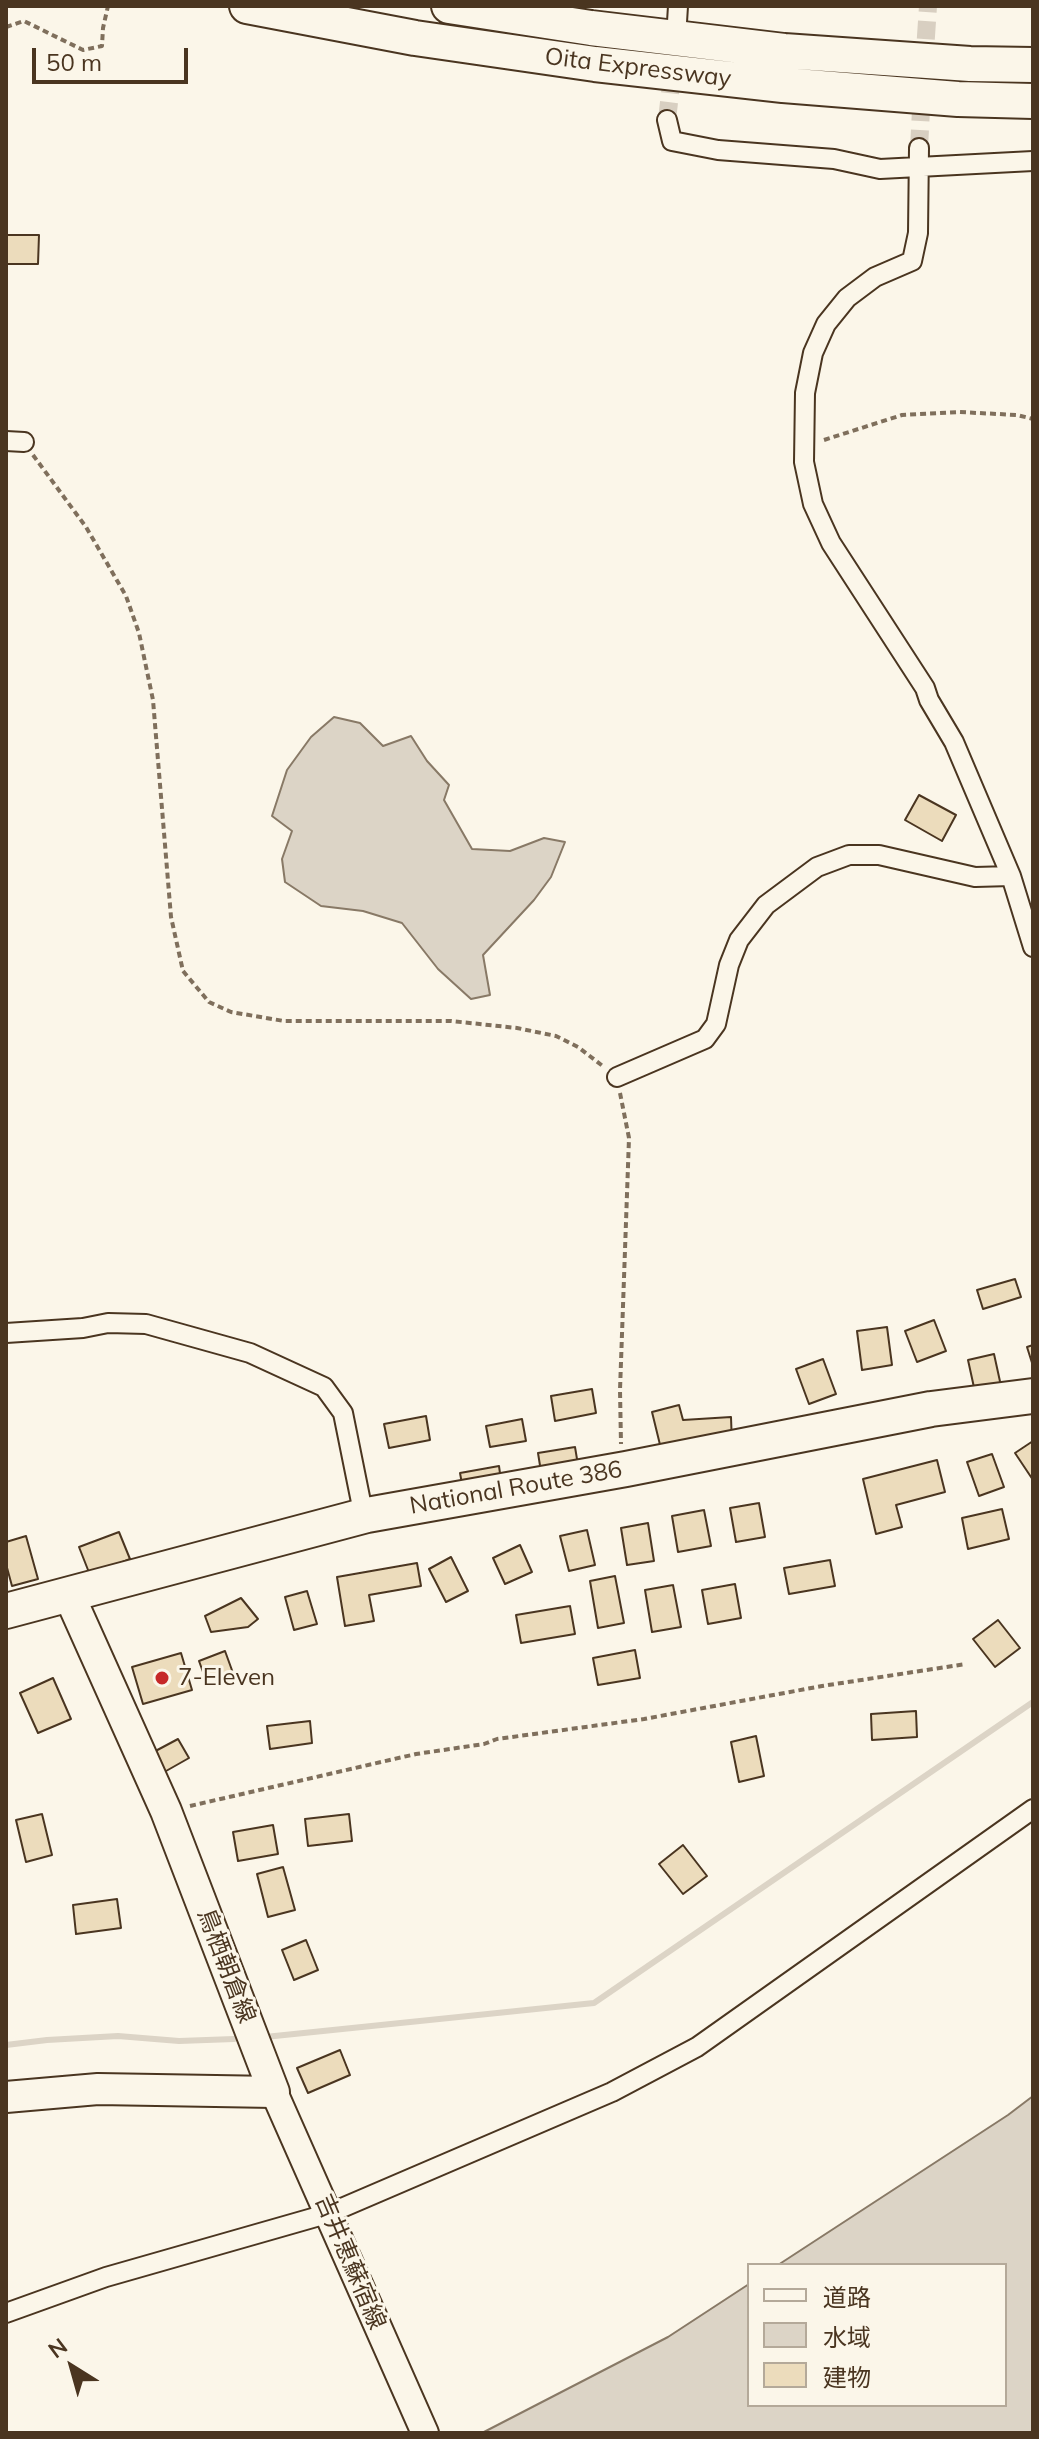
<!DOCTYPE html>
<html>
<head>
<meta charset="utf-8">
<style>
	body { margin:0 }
	#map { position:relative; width:1039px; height:2439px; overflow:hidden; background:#fbf6e9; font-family:Mulish,"Noto Sans JP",sans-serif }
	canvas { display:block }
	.frame { position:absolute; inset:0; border:8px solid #4a3520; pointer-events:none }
	.legend { position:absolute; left:747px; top:2263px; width:260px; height:144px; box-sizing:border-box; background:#fbf6e9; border:2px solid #b4a999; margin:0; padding:10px 14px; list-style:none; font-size:24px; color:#4a3520 }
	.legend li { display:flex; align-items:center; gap:16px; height:40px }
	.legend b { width:40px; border:2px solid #b4a999 }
	.north { position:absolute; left:32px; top:2327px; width:80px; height:80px; -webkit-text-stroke:6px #fbf6e9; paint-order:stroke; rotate:323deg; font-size:22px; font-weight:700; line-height:32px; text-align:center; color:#4a3520 }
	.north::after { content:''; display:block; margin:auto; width:28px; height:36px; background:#4a3520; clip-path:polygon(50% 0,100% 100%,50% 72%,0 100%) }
	.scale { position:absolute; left:32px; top:48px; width:156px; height:36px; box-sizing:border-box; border:4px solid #4a3520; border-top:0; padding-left:10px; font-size:24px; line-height:28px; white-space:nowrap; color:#4a3520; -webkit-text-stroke:6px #fbf6e9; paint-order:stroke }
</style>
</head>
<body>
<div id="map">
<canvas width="1039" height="2439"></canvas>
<div class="frame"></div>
<ul class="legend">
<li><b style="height:10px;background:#fbf6e9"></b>道路</li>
<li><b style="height:22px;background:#dcd4c6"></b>水域</li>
<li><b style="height:22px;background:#ecdcbc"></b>建物</li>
</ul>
<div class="north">N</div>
<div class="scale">50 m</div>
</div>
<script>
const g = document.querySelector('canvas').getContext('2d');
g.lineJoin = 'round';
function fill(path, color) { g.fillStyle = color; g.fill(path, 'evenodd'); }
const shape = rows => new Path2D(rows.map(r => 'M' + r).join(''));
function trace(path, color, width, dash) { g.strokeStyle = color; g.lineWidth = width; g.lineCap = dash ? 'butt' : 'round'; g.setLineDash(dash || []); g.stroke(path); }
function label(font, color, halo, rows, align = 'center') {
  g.font = font + ' Mulish,"Noto Sans JP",sans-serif'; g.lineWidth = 6; g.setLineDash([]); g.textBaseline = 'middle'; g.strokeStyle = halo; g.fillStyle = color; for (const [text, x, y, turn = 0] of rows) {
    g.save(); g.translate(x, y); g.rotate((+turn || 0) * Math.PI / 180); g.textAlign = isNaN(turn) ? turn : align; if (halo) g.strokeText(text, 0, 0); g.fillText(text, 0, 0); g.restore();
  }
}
const water = shape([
	[334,717,360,723,383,746,411,736,427,761,449,785,444,800,472,849,510,851,544,838,565,842,551,877,534,900,483,955,490,995,471,999,438,969,402,923,363,911,321,906,285,882,282,859,292,831,272,816,287,770,311,737,334,717],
	[1033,2096,1033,2433,482,2433,668,2337,749,2284,749,2405,1005,2405,1005,2265,778,2265,1008,2115,1033,2096]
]);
const stream = shape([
	[265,2037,594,2003,1033,1702],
	[6,2045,47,2040,118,2036,179,2041,234,2039]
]);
const building = shape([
	[6,235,39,235,38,264,6,264,6,235],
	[919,795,956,815,942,841,905,820,919,795],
	[1015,1279,1021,1297,983,1309,977,1290,1015,1279],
	[934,1320,946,1351,917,1362,905,1331,934,1320],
	[887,1327,892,1365,862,1370,857,1331,887,1327],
	[1033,1345,1033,1366,1027,1347,1033,1345],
	[994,1354,1001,1386,975,1392,968,1360,994,1354],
	[823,1359,836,1394,809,1404,796,1369,823,1359],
	[592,1389,596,1413,555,1421,551,1396,592,1389],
	[679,1405,683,1420,731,1417,732,1445,663,1457,652,1412,679,1405],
	[426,1416,430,1440,389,1448,384,1424,426,1416],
	[522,1419,526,1441,490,1447,486,1426,522,1419],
	[1033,1441,1033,1480,1015,1453,1033,1441],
	[575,1447,579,1471,542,1478,538,1453,575,1447],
	[992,1454,1004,1487,979,1496,967,1462,992,1454],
	[937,1460,945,1492,896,1505,902,1527,876,1534,863,1479,937,1460],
	[499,1466,502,1488,464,1495,460,1473,499,1466],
	[759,1503,765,1537,736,1542,730,1508,759,1503],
	[1002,1509,1009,1539,968,1549,962,1518,1002,1509],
	[704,1510,711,1546,678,1552,672,1516,704,1510],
	[648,1523,654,1561,627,1565,621,1528,648,1523],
	[587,1530,595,1565,569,1571,560,1536,587,1530],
	[119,1532,130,1559,90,1575,79,1547,119,1532],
	[26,1536,38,1579,12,1586,6,1564,6,1542,26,1536],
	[520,1545,532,1572,505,1584,493,1558,520,1545],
	[451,1557,468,1591,446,1602,429,1569,451,1557],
	[830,1560,835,1586,789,1594,784,1568,830,1560],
	[417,1563,421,1586,369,1595,374,1621,345,1626,337,1577,417,1563],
	[615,1576,624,1623,598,1628,590,1581,615,1576],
	[735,1584,741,1618,708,1624,702,1590,735,1584],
	[673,1585,681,1627,652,1632,645,1590,673,1585],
	[307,1591,317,1624,294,1630,285,1597,307,1591],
	[241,1598,258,1619,248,1627,211,1632,205,1616,241,1598],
	[570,1606,575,1634,521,1643,516,1615,570,1606],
	[998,1620,1020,1648,995,1667,973,1639,998,1620],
	[635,1650,640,1678,598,1685,593,1658,635,1650],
	[225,1651,233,1673,207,1683,199,1661,225,1651],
	[181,1653,192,1690,143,1704,132,1667,181,1653],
	[53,1678,71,1719,38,1733,20,1693,53,1678],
	[916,1711,917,1737,872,1740,871,1714,916,1711],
	[310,1721,312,1743,270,1749,267,1726,310,1721],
	[756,1736,764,1776,739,1782,731,1742,756,1736],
	[178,1739,189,1758,159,1775,148,1755,178,1739],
	[42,1814,52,1855,26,1862,16,1820,42,1814],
	[349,1814,352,1841,308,1846,305,1819,349,1814],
	[273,1825,278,1854,238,1861,233,1832,273,1825],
	[683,1845,707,1876,683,1894,659,1864,683,1845],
	[283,1867,295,1910,268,1917,257,1874,283,1867],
	[117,1899,121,1928,76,1934,73,1905,117,1899],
	[306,1940,318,1970,294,1980,282,1950,306,1940],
	[340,2050,350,2075,308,2093,297,2068,340,2050]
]);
const streetTunnel = shape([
	[924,66,928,6],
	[667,120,673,67],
	[919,148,922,91]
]);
const path = shape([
	[6,27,24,21,83,50,102,46,103,28,108,6],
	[824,440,902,415,959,412,1017,415,1033,419],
	[33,455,86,527,126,596,139,633,153,700,171,917,183,971,209,1002,231,1012,284,1021,451,1021,517,1028,556,1036,578,1047,604,1067],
	[620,1093,629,1138,620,1390,621,1444],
	[190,1806,416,1754,484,1744,497,1739,644,1719,822,1686,966,1664]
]);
const street = shape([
	[677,22,678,6],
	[667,120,672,141,718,150,834,159,880,169,1033,161],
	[919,148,918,233,912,261,875,277,847,298,826,324,813,353,805,393,804,462,813,504,831,543,925,688,929,700,954,742,1011,876,1033,947],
	[6,441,24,442],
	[617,1077,705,1039,716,1024,729,965,739,940,766,905,817,867,849,855,879,855,975,877,1011,876],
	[6,1333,83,1328,108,1323,146,1324,250,1353,324,1387,343,1413,361,1502,367,1515],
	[6,2313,106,2277,330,2213,612,2092,697,2047,1033,1809]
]);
const secondary = shape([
	[274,2092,425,2433]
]);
const primary = shape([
	[6,2097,98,2089,274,2092,166,1811,69,1595]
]);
const highway = shape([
	[247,6,415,38,595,64,783,85,958,99,1033,101],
	[449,6,591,28,784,51,970,64,1033,65],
	[6,1611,367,1515,626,1469,931,1409,1033,1396]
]);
const markers = [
	[162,1678,8,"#c62828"]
];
const streetNames = [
	["Oita Expressway",638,68,7],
	["National Route 386",516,1488,-10],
	["鳥栖朝倉線",226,1966,69],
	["吉井恵蘇宿線",350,2262,67]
];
const poiNames = [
	["7-Eleven",178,1678]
];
fill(water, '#dcd4c6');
trace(water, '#887966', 2);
trace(stream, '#dcd4c6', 6);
fill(building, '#ecdcbc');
trace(building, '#4a3520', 2);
trace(streetTunnel, '#d8cfc1', 18, [18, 9]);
trace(street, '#4a3520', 22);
trace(secondary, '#4a3520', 30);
trace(primary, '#4a3520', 34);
trace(highway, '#4a3520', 38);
trace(path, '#7f6f5c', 4, [6, 4]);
trace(street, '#fbf6e9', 18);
trace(secondary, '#fbf6e9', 26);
trace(primary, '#fbf6e9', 30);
trace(highway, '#fbf6e9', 34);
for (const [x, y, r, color] of markers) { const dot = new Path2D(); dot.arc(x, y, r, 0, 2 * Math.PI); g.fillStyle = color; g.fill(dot); trace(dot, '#fbf6e9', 3); }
label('24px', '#4a3520', '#fbf6e9', streetNames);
label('24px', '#4a3520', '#fbf6e9', poiNames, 'left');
</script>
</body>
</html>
